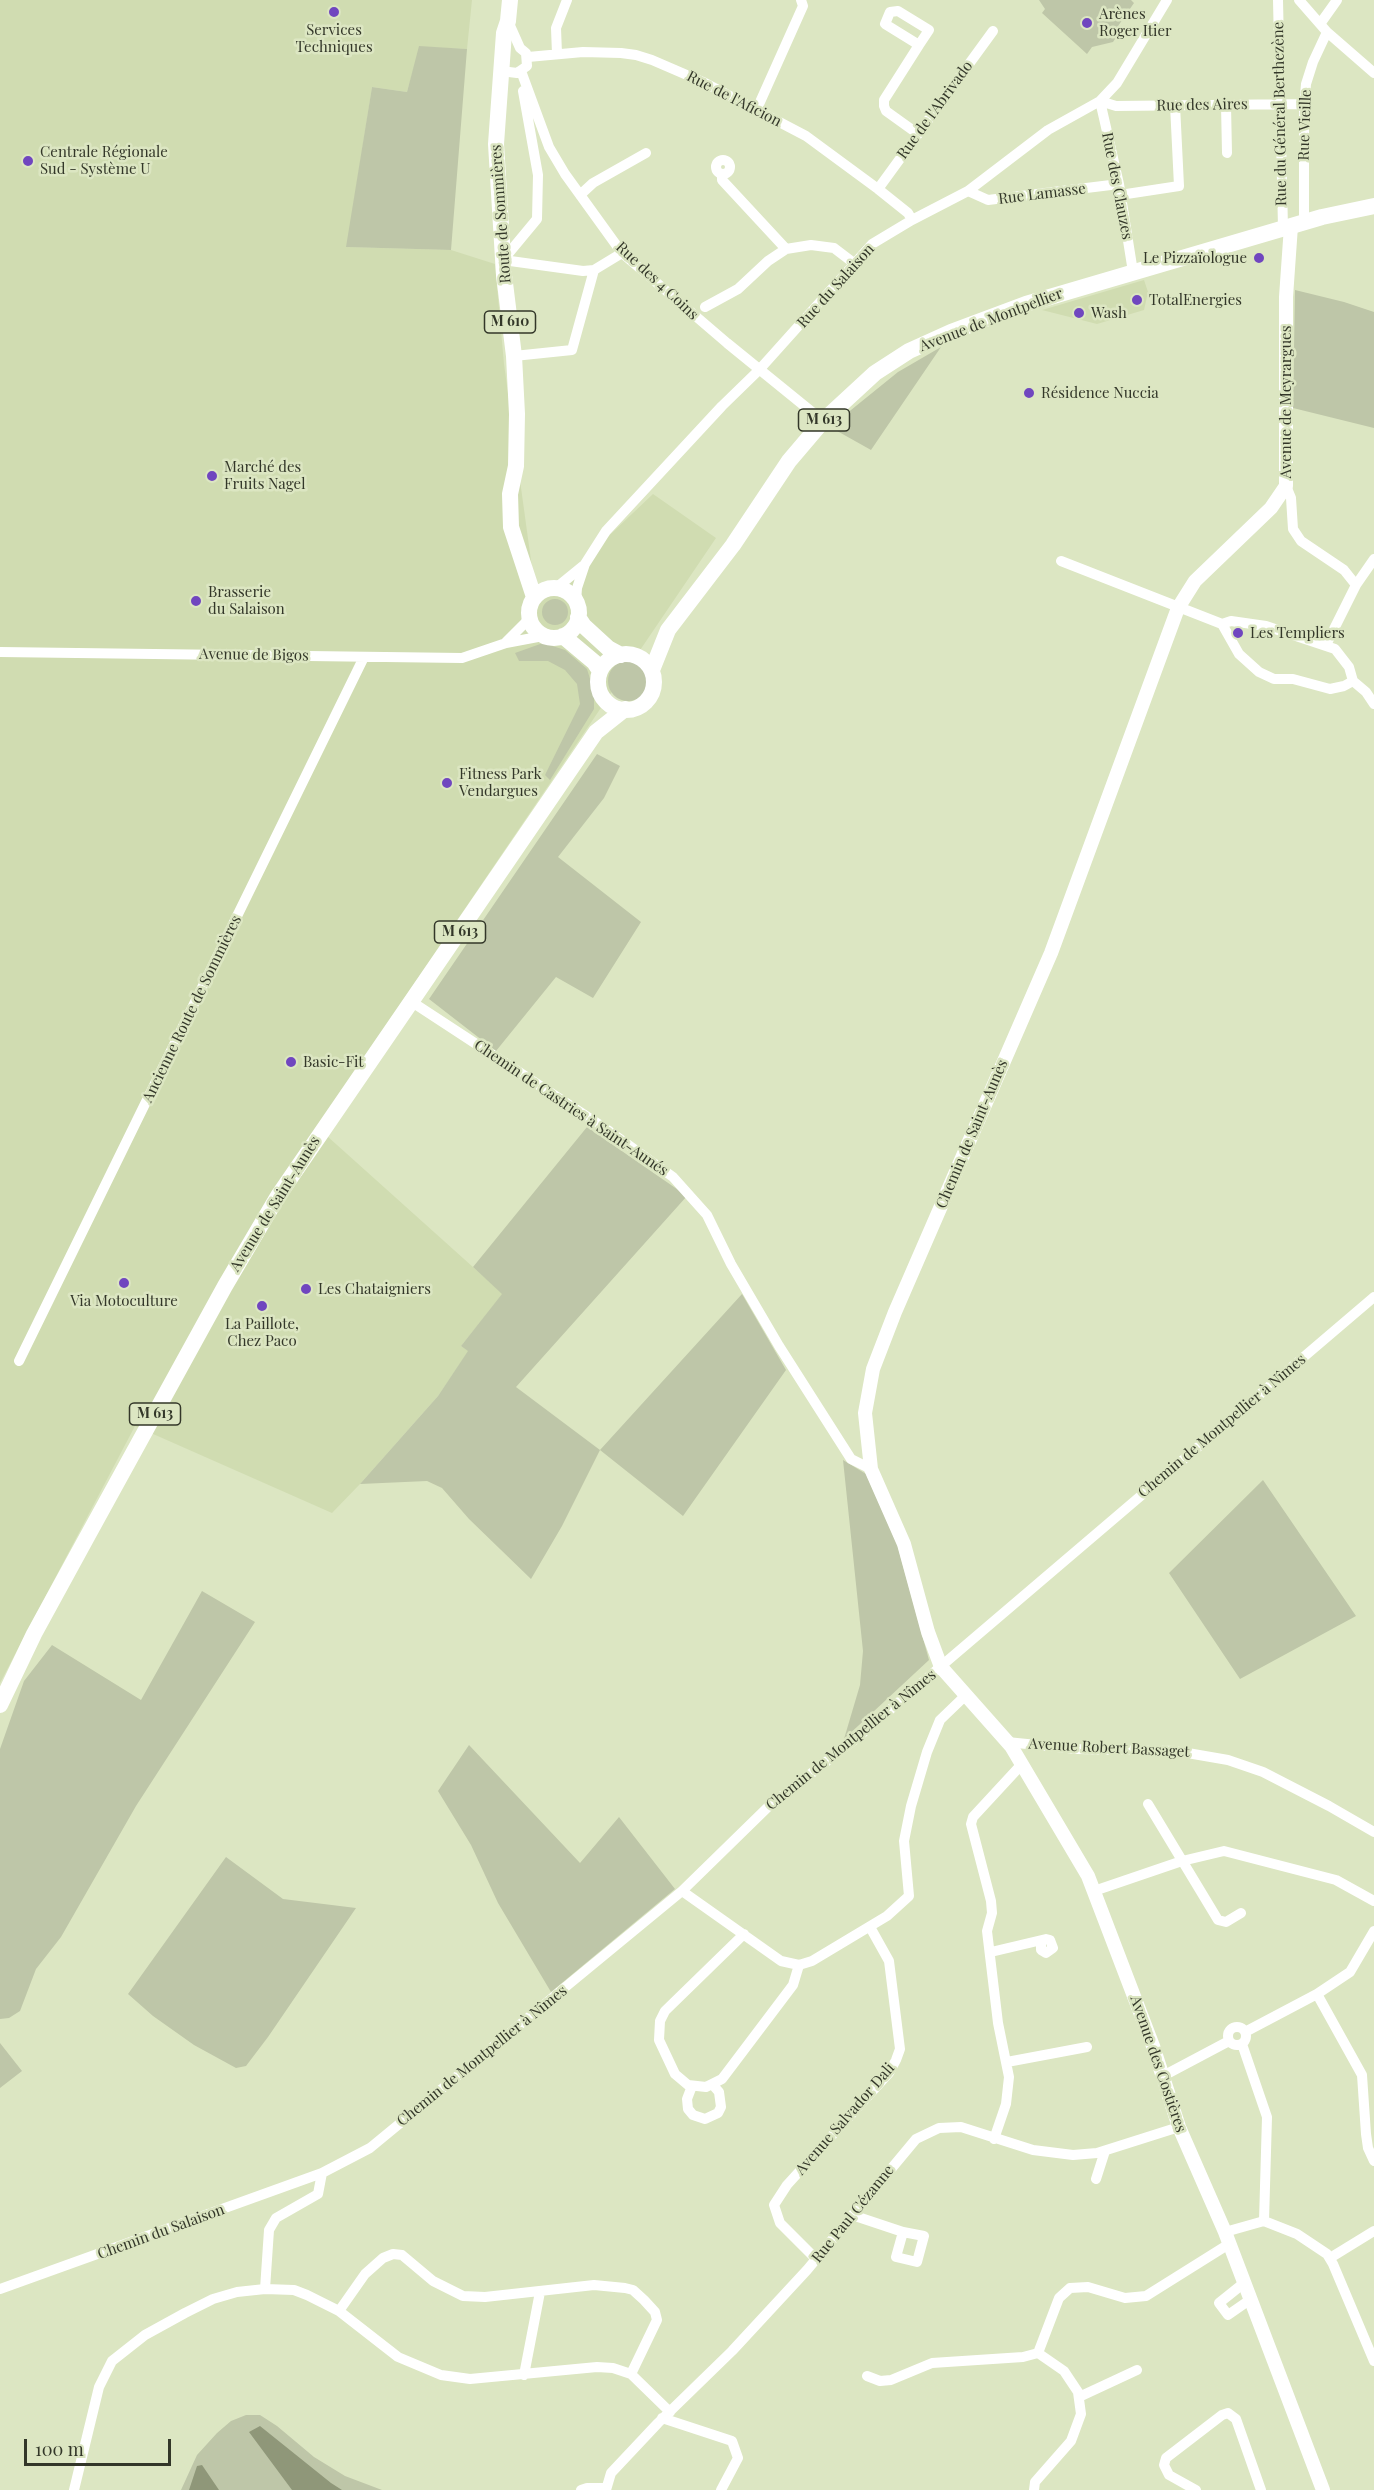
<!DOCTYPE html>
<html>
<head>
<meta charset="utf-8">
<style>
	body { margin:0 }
	#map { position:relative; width:1374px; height:2490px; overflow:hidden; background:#dce6c2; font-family:"Playfair Display",serif }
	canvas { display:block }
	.scale { position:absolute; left:24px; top:2439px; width:147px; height:27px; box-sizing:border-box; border:3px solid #333729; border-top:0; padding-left:8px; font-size:18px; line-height:21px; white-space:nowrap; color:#333729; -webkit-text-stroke:4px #dce6c2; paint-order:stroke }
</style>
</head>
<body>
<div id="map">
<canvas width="1374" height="2490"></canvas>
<div class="scale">100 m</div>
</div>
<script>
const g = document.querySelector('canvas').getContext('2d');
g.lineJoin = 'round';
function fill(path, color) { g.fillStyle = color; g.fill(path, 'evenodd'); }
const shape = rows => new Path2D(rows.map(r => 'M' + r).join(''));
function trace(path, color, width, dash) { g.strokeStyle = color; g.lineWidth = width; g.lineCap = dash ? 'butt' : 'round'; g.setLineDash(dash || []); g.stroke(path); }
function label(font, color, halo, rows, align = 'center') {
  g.font = font + ' "Playfair Display",serif'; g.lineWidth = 5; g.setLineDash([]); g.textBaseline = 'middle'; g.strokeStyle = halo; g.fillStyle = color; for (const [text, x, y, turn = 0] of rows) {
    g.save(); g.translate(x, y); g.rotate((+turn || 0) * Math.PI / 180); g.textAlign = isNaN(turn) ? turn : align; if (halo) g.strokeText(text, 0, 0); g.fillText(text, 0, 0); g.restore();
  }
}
const built = shape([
	[0,0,472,0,467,49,420,47,407,92,372,87,347,247,451,250,495,264,504,364,537,604,653,494,716,538,317,1127,503,1294,461,1346,469,1351,438,1396,360,1484,332,1513,135,1426,0,1683],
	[1144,280,1148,292,1144,310,1097,324,1042,310]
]);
const green = shape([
	[1039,0,1131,0,1134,3,1116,29,1117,36,1113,42,1092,47,1087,54,1042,13,1045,9],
	[419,46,467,49,451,250,346,247,372,87,407,92],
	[1295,290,1344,302,1374,312,1374,428,1293,408],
	[941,347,871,450,830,427,898,372],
	'542 612a13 13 0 1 1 26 0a13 13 0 1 1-26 0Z',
	[543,643,565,650,587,669,594,692,594,709,550,780,545,775,580,704,577,684,565,670,548,661,519,661,515,653],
	'608 681a20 20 0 1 1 40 0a20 20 0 1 1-40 0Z',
	[597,754,620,766,604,798,558,857,641,922,593,998,556,977,496,1051,429,999],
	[587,1127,687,1196,516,1387,600,1450,742,1294,786,1370,683,1516,600,1450,562,1526,531,1579,469,1519,442,1488,427,1481,360,1484,438,1396,468,1351,461,1346,502,1294,473,1267],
	[843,1460,866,1474,897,1544,929,1660,844,1739,860,1685,863,1651],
	[1263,1480,1356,1616,1240,1679,1169,1573],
	[202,1591,255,1622,136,1806,61,1937,36,1969,20,2011,9,2018,0,2019,0,1749,24,1681,52,1645,141,1700],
	[469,1745,580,1863,619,1817,675,1889,551,1992,498,1903,471,1845,438,1791],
	[226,1857,283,1899,356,1908,268,2037,246,2066,236,2068,194,2045,153,2016,128,1994],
	[0,2043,22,2071,0,2088],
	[246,2415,260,2415,277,2426,314,2457,345,2476,382,2490,181,2490,197,2455,217,2433,231,2421]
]);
const water = shape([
	[260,2426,331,2483,342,2490,292,2490,249,2432],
	[202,2465,219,2490,189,2490,197,2466]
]);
const street = shape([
	[1278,0,1283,228],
	[1299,0,1327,32,1374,73],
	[1320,24,1337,0],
	[557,54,556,28,567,0],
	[528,57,583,52,621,53,636,55,652,60,703,82,806,136,878,189,908,213,912,220],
	[501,71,517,73,527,66,526,53,520,48,508,21],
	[521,71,549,147,565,174,622,253,727,343,823,421],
	[1100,101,1116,106,1304,104],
	[1100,101,1119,184,1133,272],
	[1226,105,1227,153],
	[756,111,803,6,801,0],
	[918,134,886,111,884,106,884,100,919,45,885,24,890,12,898,11,929,30,919,45],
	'716 167a7 7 0 1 1 14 0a7 7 0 1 1-14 0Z',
	[722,174,722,180,786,249],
	[878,189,993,31],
	[968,191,988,200,1119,184],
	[580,195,593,183,646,153],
	[1120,195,1179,186,1175,105],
	[1304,222,1304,108,1306,84,1313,62,1327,32],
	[503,260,537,219,538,175,523,91],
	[503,260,583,271,594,270,622,253],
	[705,307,738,289,768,261,786,249,811,245,834,248,855,264],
	[514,356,572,350,594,270],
	[1286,486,1291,498,1293,529,1301,541,1344,570,1356,585,1326,645],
	[1061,561,1222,624,1239,654,1259,672,1274,679,1293,679,1330,689,1344,686,1353,681],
	[1356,585,1374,559],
	[556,588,583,566],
	[576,601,577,588,585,564,606,531,722,406,759,370,872,244,912,220,968,191,1048,130,1100,101,1117,83,1167,0],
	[1222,624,1231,621,1266,626,1335,649,1349,667,1353,681,1366,692,1374,704],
	[506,642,529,619],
	[0,652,462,658,506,643,543,636],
	[412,1002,609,1131,673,1177,707,1215,731,1264,779,1346,851,1459,871,1469],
	[19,1361,364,657],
	[1007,1742,1077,1749,1176,1751,1228,1760,1263,1772,1329,1806,1374,1832],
	[1148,1804,1218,1920,1226,1922,1241,1913],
	[682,1891,781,1961,799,1965,812,1961,887,1916,909,1896,904,1841,911,1806,927,1752,940,1720,966,1695],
	[1094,1891,1182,1861,1224,1851,1336,1880,1374,1901],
	[744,1934,665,2011,660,2021,659,2040,675,2074,688,2085,706,2087,722,2079,793,1985,799,1965],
	[991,1952,1046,1939,1050,1940,1053,1948,1046,1953,1041,1950,1041,1941],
	[1317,1994,1350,1972,1374,1931],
	'1228 2036a9 9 0 1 1 18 0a9 9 0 1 1-18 0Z',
	[1245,2032,1317,1994,1362,2075,1366,2134,1368,2148,1374,2161],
	[1242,2044,1267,2117,1264,2221],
	[1007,2062,1087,2047],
	[1163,2076,1229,2041],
	[692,2086,687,2099,688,2109,693,2115,705,2119,718,2113,721,2107,719,2092,712,2084],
	[994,2139,1006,2104,1009,2077,998,2023,987,1931,992,1913,991,1901,971,1824,973,1817,1022,1764],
	[1096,2179,1105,2151],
	[852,2215,903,2232,896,2257,917,2262,924,2236,903,2232],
	[1225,2232,1264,2221,1297,2234,1327,2254,1333,2264,1374,2361],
	[1330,2258,1374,2231],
	[816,2259,780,2223,774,2205,787,2185,889,2073,896,2060,900,2049,889,1961,870,1927],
	[1244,2283,1219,2303,1228,2315,1251,2299],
	[0,2289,322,2173,370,2148,682,1891,768,1807,858,1737,1374,1297],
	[265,2289,269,2230,276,2218,318,2194,322,2173],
	[339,2311,365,2274,383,2258,393,2254,402,2255,433,2281,463,2296,485,2297,594,2285,625,2288,633,2290,644,2300,655,2312,657,2320,631,2374],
	[1038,2353,1059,2298,1070,2288,1088,2287,1125,2298,1146,2296,1229,2244],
	[524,2375,540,2292],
	[867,2376,880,2381,891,2380,932,2363,1023,2357,1038,2353],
	[1079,2397,1137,2370],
	[662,2418,732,2441,738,2458,721,2490],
	[74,2490,99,2387,112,2361,145,2335,185,2313,213,2299,237,2292,265,2289,294,2290,307,2295,339,2311,398,2357,441,2375,470,2379,597,2367,613,2368,631,2374,670,2412],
	[581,2490,587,2488,606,2488],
	[606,2490,611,2473,658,2423,732,2351,807,2270,916,2139,939,2128,961,2127,1033,2150,1073,2155,1097,2153,1179,2127],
	[1034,2490,1035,2482,1071,2441,1081,2414,1078,2392,1064,2371,1038,2353],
	[1196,2490,1169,2475,1164,2465,1166,2458,1222,2415,1228,2413,1236,2419,1261,2490]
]);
const secondary = shape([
	[1291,226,1286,297,1286,486,1271,508,1195,581,1178,608,1051,953,895,1312,873,1369,865,1413,871,1469,904,1544,928,1632,941,1667,1011,1746,1088,1876,1153,2046,1179,2127,1225,2232,1323,2490]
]);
const primary = shape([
	[510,0,508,21,504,33,496,144,504,275,514,356,517,414,516,466,510,494,511,527,534,597],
	'529 613a25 25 0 1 1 50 0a25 25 0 1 1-50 0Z',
	[578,617,584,626,608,648,621,655],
	[563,636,594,662,600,671],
	'598 682a28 28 0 1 1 56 0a28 28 0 1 1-56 0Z',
	[652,670,668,630,733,545,789,461,823,421,875,373,909,351,951,332,1026,304,1322,217,1374,206],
	[0,1705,34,1634,87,1537,225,1286,278,1196,596,732,625,709]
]);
const markers = [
	[334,12,6,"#7046bf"],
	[1087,23,6,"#7046bf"],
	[28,161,6,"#7046bf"],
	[1259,258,6,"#7046bf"],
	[1137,300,6,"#7046bf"],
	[1079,313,6,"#7046bf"],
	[1029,393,6,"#7046bf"],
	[212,476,6,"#7046bf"],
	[196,601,6,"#7046bf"],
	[1238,633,6,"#7046bf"],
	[447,783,6,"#7046bf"],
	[291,1062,6,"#7046bf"],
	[124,1283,6,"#7046bf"],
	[306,1289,6,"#7046bf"],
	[262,1306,6,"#7046bf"]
];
const shields = [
	[510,322,51],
	[824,420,51],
	[460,932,51],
	[155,1414,51]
];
const shieldNames = [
	["M 610",510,322],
	["M 613",824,420],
	["M 613",460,932],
	["M 613",155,1414]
];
const poiNames = [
	["Arènes",1099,14],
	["Roger Itier",1099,31],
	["Services",334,30,"center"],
	["Techniques",334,47,"center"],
	["Centrale Régionale",40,152],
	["Sud - Système U",40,169],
	["Le Pizzaïologue",1247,258,"right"],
	["TotalEnergies",1149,300],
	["Wash",1091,313],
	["Résidence Nuccia",1041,393],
	["Marché des",224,467],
	["Fruits Nagel",224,484],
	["Brasserie",208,592],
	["du Salaison",208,609],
	["Les Templiers",1250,633],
	["Fitness Park",459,774],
	["Vendargues",459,791],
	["Basic-Fit",303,1062],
	["Les Chataigniers",318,1289],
	["Via Motoculture",124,1301,"center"],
	["La Paillote,",262,1324,"center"],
	["Chez Paco",262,1341,"center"]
];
const streetNames = [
	["Rue de l'Aficion",734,99,27],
	["Rue des Aires",1202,105,-1],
	["Rue de l'Abrivado",935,110,-54],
	["Rue du Général Berthezène",1280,114,-91],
	["Rue Vieille",1305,125,-88],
	["Rue des Clauzes",1117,186,79],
	["Rue Lamasse",1042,194,-7],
	["Route de Sommières",501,214,-94],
	["Rue des 4 Coins",657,281,43],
	["Rue du Salaison",836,286,-48],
	["Avenue de Montpellier",991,320,-21],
	["Avenue de Meyrargues",1286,402,-90],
	["Avenue de Bigos",254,655,1],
	["Ancienne Route de Sommières",192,1009,-64],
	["Chemin de Castries à Saint-Aunés",571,1108,34],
	["Chemin de Saint-Aunès",972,1134,-67],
	["Avenue de Saint-Aunès",275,1204,-58],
	["Chemin de Montpellier à Nîmes",1222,1426,-40],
	["Chemin de Montpellier à Nîmes",851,1740,-39],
	["Avenue Robert Bassaget",1109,1748,3],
	["Chemin de Montpellier à Nîmes",482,2056,-39],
	["Avenue des Costières",1158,2064,71],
	["Avenue Salvador Dali",845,2119,-49],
	["Rue Paul Cézanne",853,2214,-51],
	["Chemin du Salaison",161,2232,-20]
];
fill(built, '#d0dcb1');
fill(green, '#bec6a8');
fill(water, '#8f9779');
trace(street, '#fff', 10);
trace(secondary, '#fff', 14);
trace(primary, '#fff', 16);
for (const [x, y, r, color] of markers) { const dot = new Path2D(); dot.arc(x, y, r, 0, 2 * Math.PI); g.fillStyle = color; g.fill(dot); trace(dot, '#dce6c2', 2); }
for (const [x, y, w] of shields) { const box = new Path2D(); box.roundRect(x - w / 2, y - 11, w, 22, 4.5); g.fillStyle = '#dce6c2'; g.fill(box); trace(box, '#333729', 1.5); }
label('bold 14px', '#333729', null, shieldNames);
label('15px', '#333729', '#dce6c2', poiNames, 'left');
label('15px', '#333729', '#dce6c2', streetNames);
</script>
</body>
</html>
